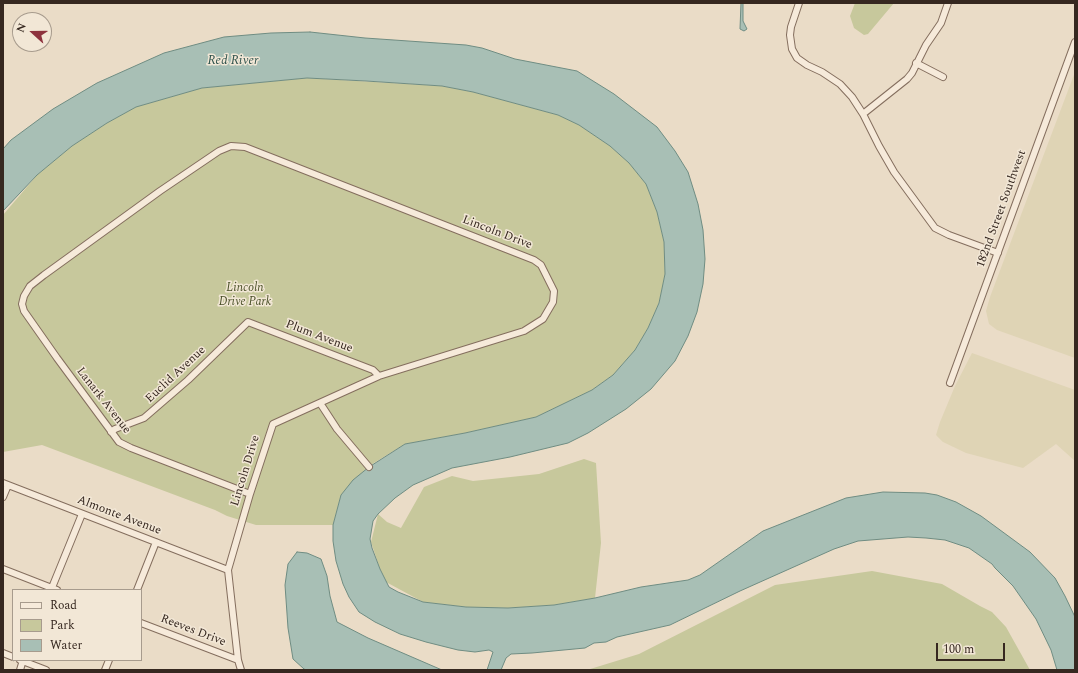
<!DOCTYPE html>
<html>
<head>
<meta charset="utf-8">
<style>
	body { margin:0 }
	#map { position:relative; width:1078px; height:673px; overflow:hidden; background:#eadcc7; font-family:Spectral,serif }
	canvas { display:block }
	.frame { position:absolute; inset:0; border:4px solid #362820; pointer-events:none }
	.legend { position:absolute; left:12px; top:589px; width:130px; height:72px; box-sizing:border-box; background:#f2e7d6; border:1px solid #a79b8d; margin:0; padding:5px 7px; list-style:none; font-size:12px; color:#362820 }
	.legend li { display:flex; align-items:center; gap:8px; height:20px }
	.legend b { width:20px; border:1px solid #a79b8d }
	.north { position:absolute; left:12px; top:12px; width:40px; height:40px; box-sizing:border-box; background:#f2e7d6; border:1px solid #a79b8d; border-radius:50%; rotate:291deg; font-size:11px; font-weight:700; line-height:16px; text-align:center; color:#362820 }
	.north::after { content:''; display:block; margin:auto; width:14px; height:18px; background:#8e333e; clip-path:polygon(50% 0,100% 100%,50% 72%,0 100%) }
	.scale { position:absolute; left:936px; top:643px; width:69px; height:18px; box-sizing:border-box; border:2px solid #362820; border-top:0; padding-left:5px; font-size:12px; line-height:14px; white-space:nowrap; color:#362820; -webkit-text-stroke:3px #f2e7d6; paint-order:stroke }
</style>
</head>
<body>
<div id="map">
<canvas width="1078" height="673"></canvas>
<div class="frame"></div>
<ul class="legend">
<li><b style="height:5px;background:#f6eada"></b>Road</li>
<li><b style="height:11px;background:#c7c89c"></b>Park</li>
<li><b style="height:11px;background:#a8bfb5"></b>Water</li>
</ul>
<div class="north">N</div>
<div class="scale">100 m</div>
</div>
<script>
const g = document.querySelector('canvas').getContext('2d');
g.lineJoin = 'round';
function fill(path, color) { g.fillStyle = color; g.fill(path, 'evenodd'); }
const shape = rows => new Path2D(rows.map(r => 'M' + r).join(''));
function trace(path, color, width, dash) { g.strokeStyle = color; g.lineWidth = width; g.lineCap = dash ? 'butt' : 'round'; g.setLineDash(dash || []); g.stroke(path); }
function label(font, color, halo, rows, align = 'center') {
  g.font = font + ' Spectral,serif'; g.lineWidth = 3; g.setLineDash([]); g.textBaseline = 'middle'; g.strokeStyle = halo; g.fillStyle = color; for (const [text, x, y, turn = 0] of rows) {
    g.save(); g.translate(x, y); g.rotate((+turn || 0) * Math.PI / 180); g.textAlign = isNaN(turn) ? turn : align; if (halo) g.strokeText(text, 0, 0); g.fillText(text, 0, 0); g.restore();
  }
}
const farmland = shape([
	[1075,72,1075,358,997,330,989,324,986,311,990,297],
	[972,353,1075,390,1075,461,1056,444,1023,468,966,453,943,442,936,435,940,422,955,386]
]);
const green = shape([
	[855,3,894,3,868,34,864,35,854,28,850,16],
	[307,78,442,86,473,92,558,115,579,125,610,146,629,163,646,184,657,212,664,242,665,274,659,303,648,328,635,350,613,375,592,390,536,417,465,433,405,444,369,466,341,495,333,525,256,525,227,516,215,510,42,445,3,452,3,215,37,175,72,146,107,123,136,107,202,88],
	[584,459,596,463,601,543,595,598,554,605,508,608,466,607,423,602,386,582,380,569,371,542,378,514,387,522,401,528,424,487,452,476,473,481,539,474],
	[872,571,942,584,980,606,992,612,1006,627,1030,670,587,670,639,654,775,585]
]);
const water = shape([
	[741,3,743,3,743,21,747,29,744,31,740,29,741,3],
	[310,32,365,38,466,45,482,48,515,59,577,71,614,94,657,127,675,151,688,172,698,204,703,230,705,259,703,284,697,312,688,336,675,361,651,389,626,409,588,433,568,443,510,457,452,468,413,485,395,498,378,514,373,521,370,539,372,548,380,569,389,587,398,592,423,602,466,607,508,608,554,605,595,598,641,587,688,580,700,575,763,531,846,498,883,492,925,493,937,495,956,502,981,516,1030,552,1055,578,1065,596,1075,617,1075,670,1057,670,1051,650,1036,619,1013,586,995,568,992,564,969,548,945,540,926,538,908,537,858,541,834,549,740,591,670,625,617,637,606,642,594,643,585,648,532,653,511,654,506,658,501,670,487,670,493,652,489,650,475,652,458,650,426,642,400,634,375,622,359,612,349,597,343,584,336,561,333,541,333,525,341,495,353,480,369,467,405,444,465,433,536,417,592,390,613,375,635,350,648,328,659,303,665,274,664,242,657,212,646,184,629,163,610,146,579,125,558,115,473,92,442,86,366,81,307,78,202,88,136,107,107,123,72,146,37,175,3,211,3,149,11,140,53,109,97,83,164,53,224,37,271,33,310,32],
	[297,552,307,553,321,559,327,576,330,596,337,622,368,638,442,670,306,670,304,669,293,659,288,628,285,585,288,564,297,552]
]);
const minor = shape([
	[799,3,791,27,790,35,792,49,797,58,807,65,822,72,840,84,852,97,863,114,879,146,894,172,935,228,949,235,998,253],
	[916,63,943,77],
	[863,114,907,79,912,73,926,45,941,23,948,3],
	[950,383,1075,42],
	[320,403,337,429,369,467],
	[111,432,115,429,144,418,188,380,248,322,373,370,379,376],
	[3,483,228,570],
	[3,497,8,485],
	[3,569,57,590],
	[51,590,82,514],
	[137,590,156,542],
	[141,623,238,660],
	[3,653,13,657],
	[20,660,46,670],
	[20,670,23,660],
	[105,670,109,660],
	[241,670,238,660,228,570,250,494,273,424,379,376,524,331,543,319,553,302,554,291,541,265,534,260,245,147,231,146,219,151,160,191,44,275,30,286,24,296,22,304,24,311,57,358,119,442,131,448,250,494]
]);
const streetNames = [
	["182nd Street Southwest",1002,209,-70],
	["Lincoln Drive",497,233,21],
	["Plum Avenue",319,337,21],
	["Euclid Avenue",176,375,-43],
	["Lanark Avenue",103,401,52],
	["Lincoln Drive",246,471,-73],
	["Almonte Avenue",119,516,21],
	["Reeves Drive",193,631,21]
];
const parkNames = [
	["Lincoln",245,289],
	["Drive Park",245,303]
];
const waterNames = [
	["Red River",233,61]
];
fill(farmland, '#dfd4b5');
fill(green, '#c7c89c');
fill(water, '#a8bfb5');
trace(water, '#6f8c82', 1);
trace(minor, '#846e5e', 8);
trace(minor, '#f6eada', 6);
label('12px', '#362820', '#f2e7d6', streetNames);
label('italic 12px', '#4b5129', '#f2e7d6', parkNames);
label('italic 13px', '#31544e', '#f2e7d6', waterNames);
</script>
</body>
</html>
